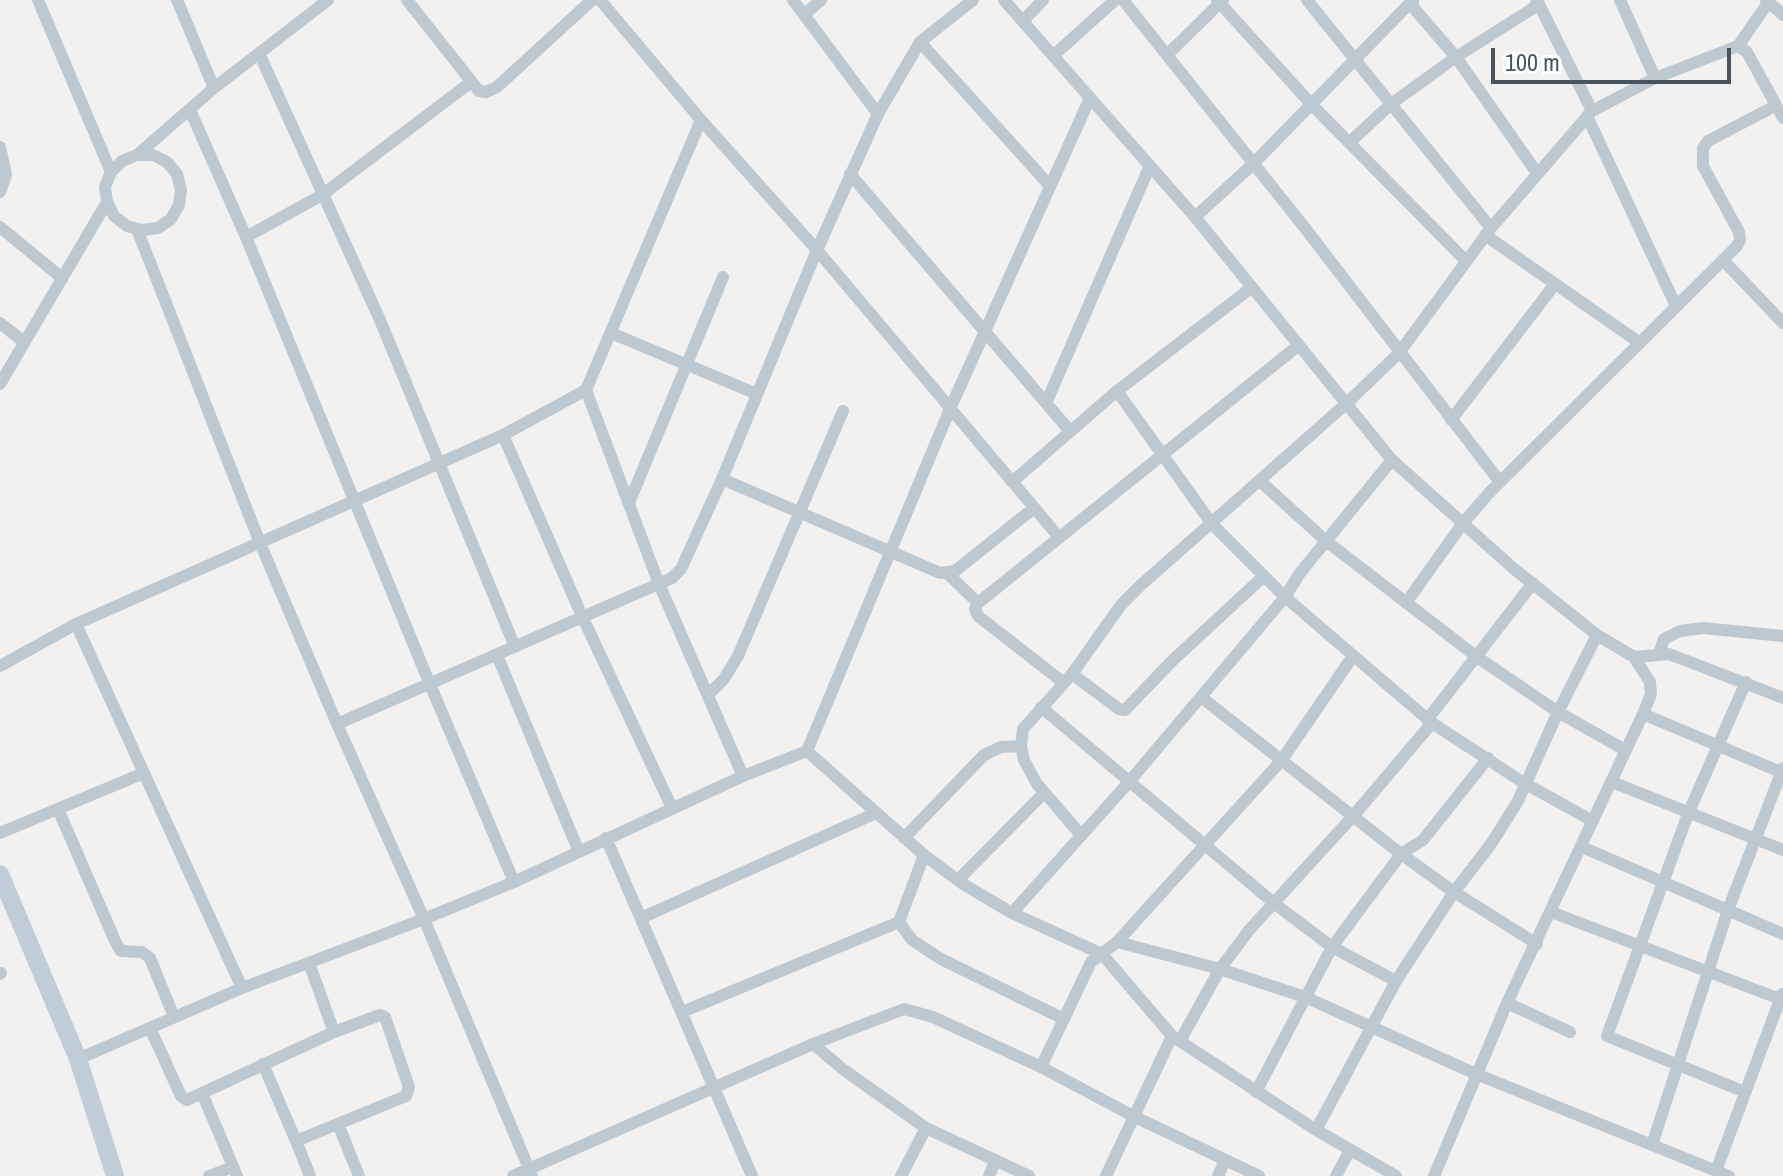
<!DOCTYPE html>
<html>
<head>
<meta charset="utf-8">
<style>
	body { margin:0 }
	#map { position:relative; width:1783px; height:1176px; overflow:hidden; background:#f3f0f0; font-family:"Archivo Narrow",sans-serif }
	canvas { display:block }
	.scale { position:absolute; left:1491px; top:48px; width:240px; height:36px; box-sizing:border-box; border:4px solid #47545f; border-top:0; padding-left:10px; font-size:24px; line-height:28px; white-space:nowrap; color:#47545f; -webkit-text-stroke:6px #fff; paint-order:stroke }
</style>
</head>
<body>
<div id="map">
<canvas width="1783" height="1176"></canvas>
<div class="scale">100 m</div>
</div>
<script>
const g = document.querySelector('canvas').getContext('2d');
g.lineJoin = 'round';
const shape = rows => new Path2D(rows.map(r => 'M' + r).join(''));
function trace(path, color, width, dash) { g.strokeStyle = color; g.lineWidth = width; g.lineCap = dash ? 'butt' : 'round'; g.setLineDash(dash || []); g.stroke(path); }
const street = shape([
	[38,0,111,172,105,187,107,202,114,216,127,226,142,230,158,228,171,219,179,205,181,190,177,174,167,162,153,155,137,155,122,161,111,172],
	[177,0,214,88],
	[407,0,479,91,486,92,497,87,592,0],
	[600,0,701,120,817,250,1058,536],
	[793,0,878,114],
	[1004,0,1195,217,1392,460,1513,568,1597,635,1634,657,1650,682,1651,694,1643,714,1507,1003,1434,1176],
	[1123,0,1305,228,1500,482],
	[1217,0,1312,105,1465,260],
	[1307,0,1491,228],
	[1413,0,1412,6,1456,57,1537,173],
	[1620,0,1655,78],
	[1766,0,1783,15],
	[805,14,821,0],
	[1023,21,1043,0],
	[920,42,1050,186],
	[1738,46,1770,0],
	[259,53,380,320,515,647],
	[1167,55,1223,0],
	[1053,56,1115,0],
	[190,110,246,237,429,682,514,882],
	[1592,111,1655,78,1738,46,1747,52,1783,118],
	[1587,116,1676,306],
	[1350,142,1391,104,1456,57,1535,7,1537,1],
	[0,147,6,175,0,192],
	[137,155,214,88,328,0],
	[850,174,1070,431],
	[1195,217,1253,164,1413,0],
	[0,227,62,278],
	[137,229,260,543,337,724,424,919,532,1176],
	[1485,235,1640,343],
	[246,237,322,195,471,82],
	[1723,260,1783,323],
	[0,323,24,342],
	[611,333,757,394],
	[0,384,107,202],
	[586,390,659,584,743,776],
	[1117,391,1212,524,1285,597,1432,723,1524,783,1593,821],
	[1046,403,1149,168],
	[1451,420,1555,284],
	[503,435,582,616,672,808],
	[722,479,940,573,955,571,1034,508],
	[1260,481,1326,541,1477,657,1558,712,1625,750],
	[1012,482,1117,391,1251,288],
	[629,503,723,277],
	[947,573,978,603],
	[1406,603,1463,523,1490,492,1737,246,1740,240,1739,232,1703,166,1703,148,1708,141,1775,106],
	[76,624,242,988],
	[1659,654,1664,639,1680,631,1703,628,1783,636],
	[497,655,579,852],
	[1634,657,1669,654,1783,698],
	[0,666,76,624,503,435,586,390,701,120],
	[1072,674,1119,709,1125,710,1172,661,1264,576],
	[1064,683,978,616,975,609,978,603,1299,345],
	[708,695,724,679,738,656,843,411],
	[1201,697,1401,854,1454,892,1537,944],
	[1041,707,1275,904,1332,947,1396,981],
	[1643,714,1783,773],
	[1427,720,1533,583],
	[337,724,672,578,681,569,722,479,817,250,878,114,920,42,973,0],
	[807,751,924,855,963,884,1012,913,1102,954,1172,1036,1316,1130,1396,1176],
	[1612,782,1783,850],
	[58,809,116,943,121,951,142,952,150,958,174,1017],
	[0,833,144,773],
	[1081,835,1037,784,1024,760,1021,746,1023,729,1072,674,1121,605,1141,585,1347,403,1399,353,1491,228,1592,111,1537,0],
	[606,838,752,1176],
	[904,838,984,755,1001,747,1021,746],
	[1582,847,1783,934],
	[958,880,1044,793],
	[1551,912,1780,999],
	[1012,913,1129,782,1285,597,1300,573,1392,460],
	[641,918,876,813],
	[899,922,912,940,941,959,1062,1018],
	[1117,942,1220,969,1305,997,1476,1074,1729,1176],
	[0,974,1,973],
	[1507,1003,1570,1032],
	[682,1012,899,922,924,855],
	[150,1028,181,1096,187,1100,334,1032,309,963],
	[1180,1041,1220,969,1250,929,1354,815,1432,723],
	[813,1044,844,1070,926,1128,1029,1176],
	[78,1059,242,988,424,919,514,882,743,776,807,751,950,409,1090,98],
	[263,1064,296,1141,406,1096,409,1087,385,1017,380,1015,334,1032],
	[1041,1067,1091,962,1117,942,1281,761,1353,656],
	[1256,1092,1332,947,1401,854,1423,840,1488,758],
	[1745,1092,1607,1036,1688,814,1746,682],
	[202,1093,237,1176],
	[338,1124,359,1176],
	[1316,1130,1396,981,1454,892,1491,844,1518,801,1558,712,1597,635],
	[296,1141,310,1176],
	[1652,1145,1728,910,1783,768],
	[1716,1171,1782,994],
	[209,1176,233,1167],
	[513,1176,813,1044,904,1009,933,1017,1041,1067,1133,1116,1259,1176],
	[901,1176,926,1128],
	[989,1176,996,1160],
	[1106,1176,1172,1036],
	[1218,1176,1225,1160],
	[1336,1176,1350,1150]
]);
const secondary = shape([
	[0,874,78,1059,115,1176]
]);
trace(street, '#bdc8d0', 12);
trace(secondary, '#c0ccd8', 18);
</script>
</body>
</html>
